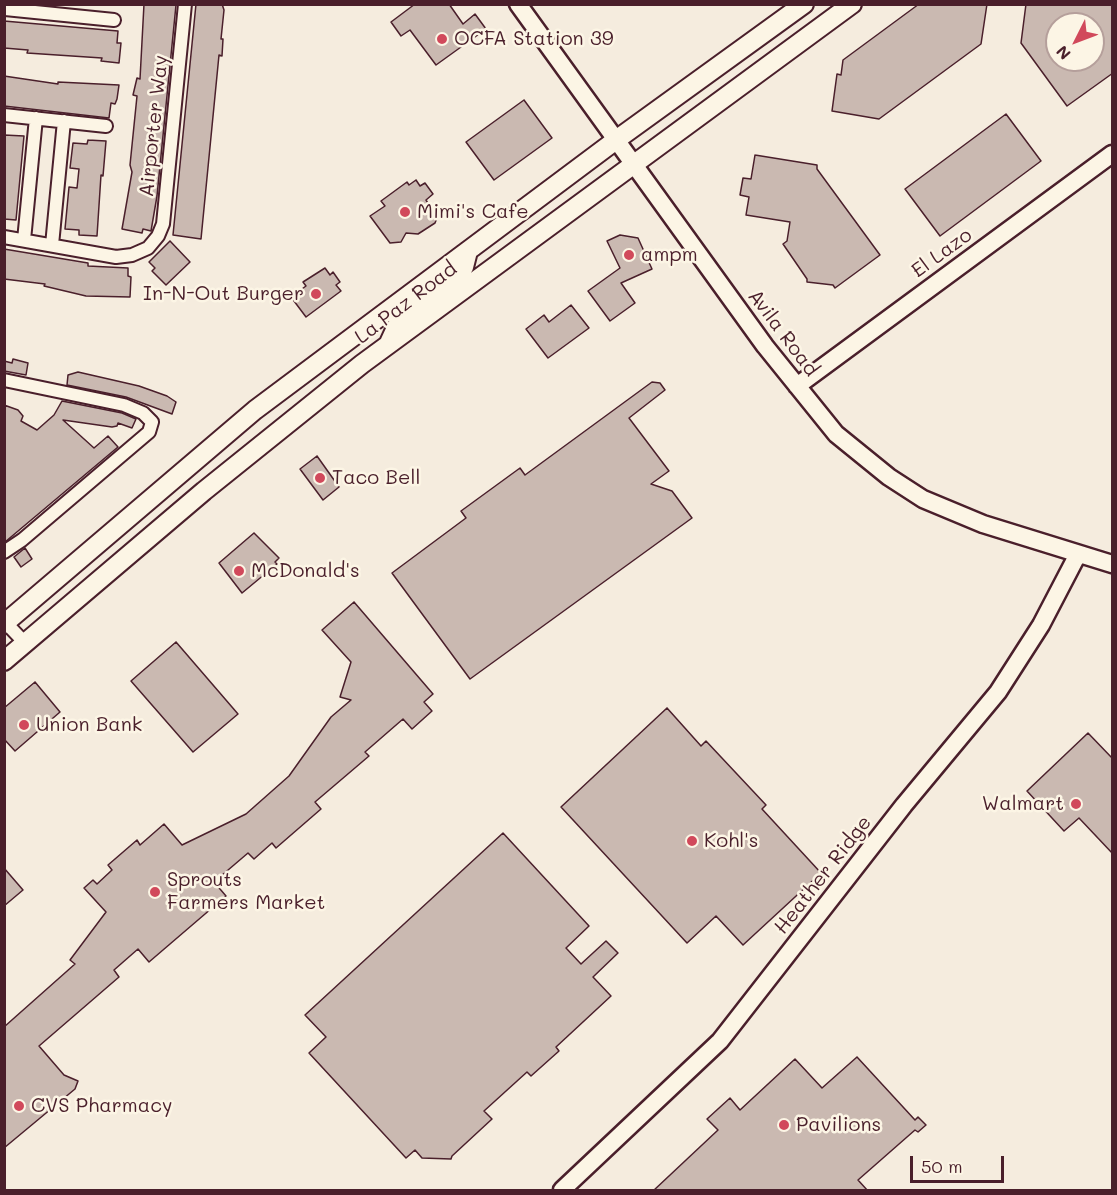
<!DOCTYPE html>
<html>
<head>
<meta charset="utf-8">
<style>
	body { margin:0 }
	#map { position:relative; width:1117px; height:1195px; overflow:hidden; background:#f5ecde; font-family:Mali,sans-serif }
	canvas { display:block }
	.frame { position:absolute; inset:0; border:6px solid #4a1f2b; pointer-events:none }
	.north { position:absolute; left:1045px; top:12px; width:60px; height:60px; box-sizing:border-box; background:#fcf5e5; border:2px solid #b59f9b; border-radius:50%; rotate:228deg; font-size:16px; font-weight:700; line-height:24px; text-align:center; color:#4a1f2b }
	.north::after { content:''; display:block; margin:auto; width:21px; height:27px; background:#d1495b; clip-path:polygon(50% 0,100% 100%,50% 72%,0 100%) }
	.scale { position:absolute; left:910px; top:1156px; width:94px; height:27px; box-sizing:border-box; border:3px solid #4a1f2b; border-top:0; padding-left:8px; font-size:18px; line-height:21px; white-space:nowrap; color:#4a1f2b; -webkit-text-stroke:4px #fcf5e5; paint-order:stroke }
</style>
</head>
<body>
<div id="map">
<canvas width="1117" height="1195"></canvas>
<div class="frame"></div>
<div class="north">N</div>
<div class="scale">50 m</div>
</div>
<script>
const g = document.querySelector('canvas').getContext('2d');
g.lineJoin = 'round';
function fill(path, color) { g.fillStyle = color; g.fill(path, 'evenodd'); }
const shape = rows => new Path2D(rows.map(r => 'M' + r).join(''));
function trace(path, color, width, dash) { g.strokeStyle = color; g.lineWidth = width; g.lineCap = dash ? 'butt' : 'round'; g.setLineDash(dash || []); g.stroke(path); }
function label(font, color, halo, rows, align = 'center') {
  g.font = font + ' Mali,sans-serif'; g.lineWidth = 5; g.setLineDash([]); g.textBaseline = 'middle'; g.strokeStyle = halo; g.fillStyle = color; for (const [text, x, y, turn = 0] of rows) {
    g.save(); g.translate(x, y); g.rotate((+turn || 0) * Math.PI / 180); g.textAlign = isNaN(turn) ? turn : align; if (halo) g.strokeText(text, 0, 0); g.fillText(text, 0, 0); g.restore();
  }
}
const building = shape([
	[144,4,176,5,157,196,151,231,143,229,142,233,122,229,132,172,130,165,137,96,133,95,137,78,140,79,144,4],
	[196,4,222,4,224,10,221,39,223,39,222,56,219,55,201,239,173,235,196,4],
	[415,4,449,4,463,24,475,14,486,29,436,65,410,30,401,36,391,22,415,4],
	[919,4,987,4,981,44,879,119,832,111,837,74,841,75,843,60,919,4],
	[1026,4,1113,4,1113,73,1067,106,1021,43,1026,4],
	[1057,24,1093,24,1093,60,1057,60,1057,24],
	[4,21,118,31,117,43,121,43,119,63,101,61,102,58,27,53,28,50,4,48,4,21],
	[4,76,58,84,58,82,119,85,117,99,115,104,111,103,109,118,4,106,4,76],
	[524,100,552,138,494,180,466,142,524,100],
	[1006,114,1041,161,940,236,905,189,1006,114],
	[4,135,24,136,16,220,4,219,4,135],
	[88,140,106,141,103,176,101,175,97,236,79,235,79,230,65,229,69,187,77,188,79,169,70,168,73,143,87,144,88,140],
	[755,155,817,165,817,169,880,255,835,288,833,285,807,282,807,279,783,244,787,241,790,222,746,215,749,197,740,195,743,178,751,179,755,155],
	[416,180,420,186,425,183,433,194,426,200,437,218,435,223,418,234,406,233,401,242,390,243,370,216,385,206,381,201,407,182,409,185,416,180],
	[620,235,638,238,652,269,621,283,635,303,610,321,588,291,620,268,607,241,620,235],
	[170,241,190,262,166,285,152,271,155,268,149,262,170,241],
	[4,249,88,263,88,266,128,268,128,276,131,277,130,297,86,296,44,286,45,284,4,279,4,249],
	[325,268,330,275,333,272,340,282,336,285,341,291,306,317,291,297,306,286,303,282,325,268],
	[571,305,589,328,548,358,526,329,544,315,549,322,571,305],
	[13,359,28,363,26,375,4,371,4,361,12,363,13,359],
	[78,372,139,386,167,396,176,402,172,414,126,397,67,385,68,375,78,372],
	[652,382,660,383,665,390,629,418,669,471,651,484,672,491,692,518,470,679,392,573,466,518,461,511,520,468,525,475,652,382],
	[62,401,122,413,136,419,132,428,118,423,117,426,112,427,63,420,94,448,108,436,118,447,5,542,4,405,18,410,23,416,21,421,37,430,54,415,62,401],
	[317,456,339,487,323,500,300,469,317,456],
	[254,533,279,558,275,562,277,564,242,593,219,563,254,533],
	[25,548,32,559,21,567,14,557,25,548],
	[354,602,433,694,424,702,432,711,412,729,403,719,365,752,369,756,315,802,321,809,276,848,272,843,254,859,248,853,214,882,226,896,149,962,138,949,114,970,119,977,39,1046,64,1075,78,1081,75,1089,4,1148,4,1027,75,964,70,960,106,912,84,888,93,880,97,884,112,870,108,865,137,840,140,845,164,824,182,845,246,814,289,776,331,717,351,700,340,697,351,662,322,630,354,602],
	[176,642,238,714,193,752,131,681,176,642],
	[35,682,60,712,15,751,4,739,4,708,35,682],
	[667,708,701,746,706,741,766,805,762,809,821,873,743,945,716,916,687,943,561,807,667,708],
	[1088,733,1113,759,1113,854,1079,818,1064,831,1027,791,1088,733],
	[503,833,589,926,566,948,581,964,606,941,618,953,593,977,611,996,556,1047,559,1051,531,1076,527,1072,484,1111,492,1119,452,1156,451,1159,422,1158,415,1150,406,1158,309,1053,326,1037,305,1015,503,833],
	[4,868,23,890,4,906,4,868],
	[857,1057,915,1120,918,1117,926,1125,918,1132,915,1130,858,1180,868,1191,653,1191,718,1130,707,1119,730,1098,740,1110,795,1059,822,1088,857,1057]
]);
const street = shape([
	[5,9,114,20],
	[4,115,106,126],
	[4,237,116,257,132,255,148,248,158,236,163,224,185,4],
	[24,240,36,118],
	[52,245,64,121],
	[4,380,124,405,143,413,152,422,149,432,22,540,4,552],
	[4,621,26,644]
]);
const secondary = shape([
	[518,4,765,346,836,434,889,477,923,499,983,524,1112,564],
	[797,386,1112,154],
	[562,1190,720,1041,904,805,998,692,1041,625,1078,554]
]);
const primary = shape([
	[389,343,401,317,456,276,464,267,468,251],
	[4,624,255,410,616,140,804,4],
	[4,661,204,491,362,364,852,4]
]);
const markers = [
	[442,39,6,"#d1495b"],
	[405,212,6,"#d1495b"],
	[629,255,6,"#d1495b"],
	[316,294,6,"#d1495b"],
	[320,478,6,"#d1495b"],
	[239,571,6,"#d1495b"],
	[24,725,6,"#d1495b"],
	[1076,804,6,"#d1495b"],
	[692,841,6,"#d1495b"],
	[155,892,6,"#d1495b"],
	[19,1106,6,"#d1495b"],
	[784,1125,6,"#d1495b"]
];
const poiNames = [
	["OCFA Station 39",454,39],
	["Mimi's Cafe",417,212],
	["ampm",641,255],
	["In-N-Out Burger",304,294,"right"],
	["Taco Bell",332,478],
	["McDonald's",251,571],
	["Union Bank",36,725],
	["Walmart",1064,804,"right"],
	["Kohl's",704,841],
	["Sprouts",167,880],
	["Farmers Market",167,903],
	["CVS Pharmacy",31,1106],
	["Pavilions",796,1125]
];
const streetNames = [
	["Airporter Way",154,126,-84],
	["El Lazo",942,253,-36],
	["La Paz Road",406,303,-37],
	["Avila Road",783,333,53],
	["Heather Ridge",823,875,-52]
];
fill(building, '#cab9b1');
trace(building, '#4a1f2b', 1.5);
trace(street, '#4a1f2b', 16);
trace(secondary, '#4a1f2b', 21);
trace(primary, '#4a1f2b', 22);
trace(street, '#fcf5e5', 12);
trace(secondary, '#fcf5e5', 16);
trace(primary, '#fcf5e5', 18);
for (const [x, y, r, color] of markers) { const dot = new Path2D(); dot.arc(x, y, r, 0, 2 * Math.PI); g.fillStyle = color; g.fill(dot); trace(dot, '#fcf5e5', 2); }
label('20px', '#4a1f2b', '#fcf5e5', poiNames, 'left');
label('20px', '#4a1f2b', '#fcf5e5', streetNames);
</script>
</body>
</html>
